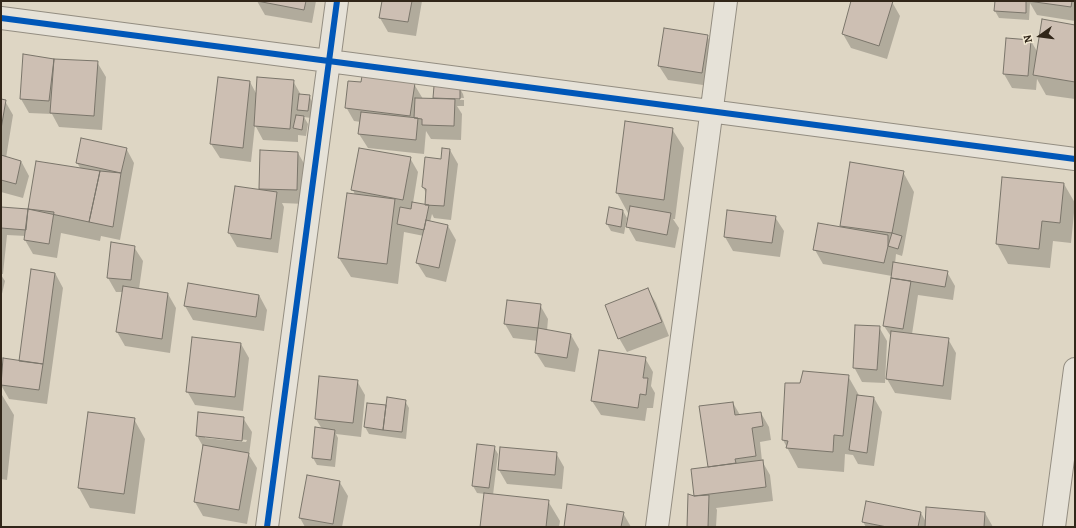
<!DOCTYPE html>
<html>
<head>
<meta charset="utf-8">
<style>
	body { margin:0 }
	#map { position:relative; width:1076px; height:528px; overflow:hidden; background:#ded6c4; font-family:Alegreya,serif }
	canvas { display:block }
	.frame { position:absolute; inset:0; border:2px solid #312619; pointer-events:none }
	.north { position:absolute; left:1020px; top:16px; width:40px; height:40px; -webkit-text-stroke:3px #f1e8d2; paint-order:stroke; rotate:256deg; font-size:11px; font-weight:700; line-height:16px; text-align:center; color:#312619 }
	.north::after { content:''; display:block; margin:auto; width:14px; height:18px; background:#312619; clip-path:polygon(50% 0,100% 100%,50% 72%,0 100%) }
</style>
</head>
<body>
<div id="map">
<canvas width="1076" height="528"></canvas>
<div class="frame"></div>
<div class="north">N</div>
</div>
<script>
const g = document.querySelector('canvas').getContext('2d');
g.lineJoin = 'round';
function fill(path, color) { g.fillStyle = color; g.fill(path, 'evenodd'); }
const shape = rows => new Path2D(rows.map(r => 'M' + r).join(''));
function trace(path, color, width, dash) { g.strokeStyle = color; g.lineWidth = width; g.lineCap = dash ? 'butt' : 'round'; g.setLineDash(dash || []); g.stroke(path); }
const shadow = shape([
	[257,1,316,1,312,23,265,15],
	[383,1,422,1,416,36,388,32,380,18],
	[852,1,888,1,892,2,900,16,887,59,851,48,843,34],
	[996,1,1075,1,1075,21,1037,15,1030,3,1029,20,999,18,995,11],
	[1075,26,1075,99,1046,95,1037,79,1036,90,1012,88,1004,74,1031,41,1038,53],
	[707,36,715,50,710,86,668,80,659,66],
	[54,60,97,62,106,77,102,130,59,127,52,114,29,113,21,99],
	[293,81,301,95,309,96,313,103,311,118,304,117,308,124,306,136,298,135,298,142,263,140,255,125,251,162,220,158,211,144,250,82,257,95],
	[414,84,423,99,434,99,434,87,459,87,463,94,464,98,437,97,437,99,464,100,464,106,457,106,462,114,461,140,431,139,426,131,424,154,368,148,359,134,361,122,354,121,346,107],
	[1,101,5,101,13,115,6,158,21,161,29,176,23,198,1,192],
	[626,122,672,129,684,148,675,219,673,219,679,228,675,248,636,241,628,227,630,213,628,213,617,193],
	[126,148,134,163,120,240,101,236,100,241,61,233,57,258,33,254,25,240,26,236,7,235,3,274,1,274,1,208,29,210,81,169,77,163],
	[450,150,458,164,451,220,434,218,432,214,430,222,448,226,456,240,446,282,426,277,417,263,424,236,404,232,398,284,351,277,339,258,355,195,353,190,410,158,418,172,413,203,426,205,427,195,423,187],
	[261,151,298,153,306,167,305,204,282,203,284,207,278,253,237,247,229,233,260,190],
	[851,163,903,172,914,192,903,252,902,256,896,254,895,264,947,272,955,286,953,300,918,295,912,334,948,339,956,353,951,400,895,393,887,379,892,338,884,326,892,276,823,264,815,250,819,224,842,228,841,226],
	[1064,184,1075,203,1071,243,1053,241,1050,268,1008,264,997,244],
	[623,211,627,218,624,234,611,231,607,224],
	[775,217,784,231,780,257,733,251,725,237],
	[134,247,143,261,139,289,168,294,176,308,170,353,125,346,117,332,123,292,116,292,108,278],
	[55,273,63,288,47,404,9,399,1,385,4,359,20,362],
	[1,275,5,281,1,298],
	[648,289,656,303,669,336,627,352,619,338],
	[259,295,267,310,264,331,193,320,185,306],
	[540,305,548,319,547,331,571,335,579,349,575,372,545,367,536,353,538,341,513,338,505,324],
	[879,327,887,341,885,383,862,382,854,367],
	[241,344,249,358,243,411,195,405,187,391],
	[645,358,653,372,651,386,655,393,653,408,647,408,645,421,601,415,592,401],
	[848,376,860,397,874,398,882,412,874,466,858,464,853,455,845,454,844,472,798,468,783,440],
	[357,381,365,395,361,437,336,434,338,438,335,467,317,465,313,458,322,429,316,419],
	[1,395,2,395,14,415,7,480,1,479],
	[405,401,409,408,406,439,369,434,365,427,368,404,387,407],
	[733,403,740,415,761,413,769,427,771,440,760,442,762,461,770,475,773,501,716,508,717,510,716,527,688,527,695,497,692,470,709,468],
	[243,418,252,432,249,455,257,468,247,524,203,516,195,502,204,448,197,436],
	[205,436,247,440,246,442,205,438],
	[134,419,145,439,135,514,90,508,79,488],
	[494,447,498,454,493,495,548,501,560,521,559,527,481,527,485,494,477,493,473,486],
	[556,453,564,467,562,489,507,484,499,470],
	[339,481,348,496,342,527,305,527,300,518],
	[623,513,631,527,565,527],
	[921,513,926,522,985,513,993,527,866,527,863,522]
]);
const building = shape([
	[257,1,306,1,304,10,257,1],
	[382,1,412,1,408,22,379,18,382,1],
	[851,1,893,1,879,46,842,34,851,1],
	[995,1,1026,1,1026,13,994,11,995,1],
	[1028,1,1072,1,1071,7,1028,1],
	[1042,19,1075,25,1075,82,1033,75,1042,19],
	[664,28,708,35,702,73,658,66,664,28],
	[1006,38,1031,40,1028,76,1003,74,1006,38],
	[23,54,54,59,49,101,20,99,23,54],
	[54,59,98,61,94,116,50,113,54,59],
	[362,76,415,83,410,116,345,108,348,81,361,82,362,76],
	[218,77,250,81,243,148,210,144,218,77],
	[257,77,294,80,290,129,254,126,257,77],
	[434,86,460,86,460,99,433,98,434,86],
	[299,94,310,95,308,111,297,110,299,94],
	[415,98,455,99,454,126,422,125,422,119,414,118,415,98],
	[1,99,6,100,1,129,1,99],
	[361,112,418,118,416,140,358,134,361,112],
	[296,115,304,116,302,130,293,128,296,115],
	[625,121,673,128,664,200,616,193,625,121],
	[81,138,127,148,121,173,76,163,81,138],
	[359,148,411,157,403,200,351,190,359,148],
	[442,148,450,149,444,206,425,205,426,189,422,187,425,157,441,159,442,148],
	[260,150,298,152,297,190,259,189,260,150],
	[1,155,21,161,16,184,1,180,1,155],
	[36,161,100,171,89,222,28,209,36,161],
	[850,162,904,171,892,233,840,226,850,162],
	[100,171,121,173,113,227,89,222,100,171],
	[1002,177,1064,183,1060,223,1042,221,1039,249,996,244,1002,177],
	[235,186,277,192,271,239,228,233,235,186],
	[347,193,395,199,387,264,338,258,347,193],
	[412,202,429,205,424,230,397,224,400,207,411,209,412,202],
	[630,206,671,213,667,235,626,227,630,206],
	[1,207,28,209,26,230,1,228,1,207],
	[609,207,623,210,621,227,606,224,609,207],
	[28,209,54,212,49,244,24,240,28,209],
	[727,210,776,216,772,243,724,237,727,210],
	[426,220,448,225,439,268,416,263,426,220],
	[818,223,888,235,888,246,884,263,813,250,818,223],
	[892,233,902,236,898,249,888,246,892,233],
	[111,242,135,246,131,280,107,278,111,242],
	[893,262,948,271,945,287,891,278,893,262],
	[31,269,55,273,43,364,19,361,31,269],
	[891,278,911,281,903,329,883,326,891,278],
	[188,283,259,295,256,317,184,306,188,283],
	[123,286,168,293,162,339,116,332,123,286],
	[648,288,662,322,618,339,605,305,648,288],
	[507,300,541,304,538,328,504,324,507,300],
	[855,325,880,326,877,370,853,368,855,325],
	[538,328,571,334,567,358,535,353,538,328],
	[891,331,949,338,943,386,886,379,891,331],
	[192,337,241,343,235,397,186,392,192,337],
	[599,350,646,357,643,378,648,378,646,395,640,394,638,408,591,401,599,350],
	[3,358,43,364,39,390,1,385,3,358],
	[803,371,849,375,843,436,834,435,833,452,786,448,788,441,782,440,785,383,800,383,803,371],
	[319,376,358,380,353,423,315,419,319,376],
	[857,395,874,397,867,453,849,450,857,395],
	[387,397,406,400,402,432,383,430,387,397],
	[733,402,735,415,761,412,763,426,752,428,756,456,735,459,736,463,708,467,699,406,733,402],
	[367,403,386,405,383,430,364,427,367,403],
	[88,412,135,418,124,494,78,488,88,412],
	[198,412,244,417,242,441,196,436,198,412],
	[315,427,335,430,331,460,312,458,315,427],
	[477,444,495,446,489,488,472,486,477,444],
	[203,445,249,453,239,510,194,502,203,445],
	[500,447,557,452,555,475,498,470,500,447],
	[763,460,766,487,694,496,691,469,763,460],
	[307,475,340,481,333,524,299,518,307,475],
	[484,493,549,500,546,527,480,527,484,493],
	[688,494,694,496,709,495,708,527,687,527,688,494],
	[866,501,921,512,918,527,887,527,862,522,866,501],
	[567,504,624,512,621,527,564,527,567,504],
	[926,507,985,512,984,527,925,527,926,507]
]);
const minor = shape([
	[1,18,1075,159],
	[267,527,337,1],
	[657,527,726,1],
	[1054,527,1075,369]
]);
const cycleway = shape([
	[1,18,1075,159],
	[267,527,337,1]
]);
fill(shadow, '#0003');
fill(building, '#cdbfb3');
trace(building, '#7a756a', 1);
trace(minor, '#938d81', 24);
trace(minor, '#e6e2d8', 22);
trace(cycleway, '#0057b8', 6);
</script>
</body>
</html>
